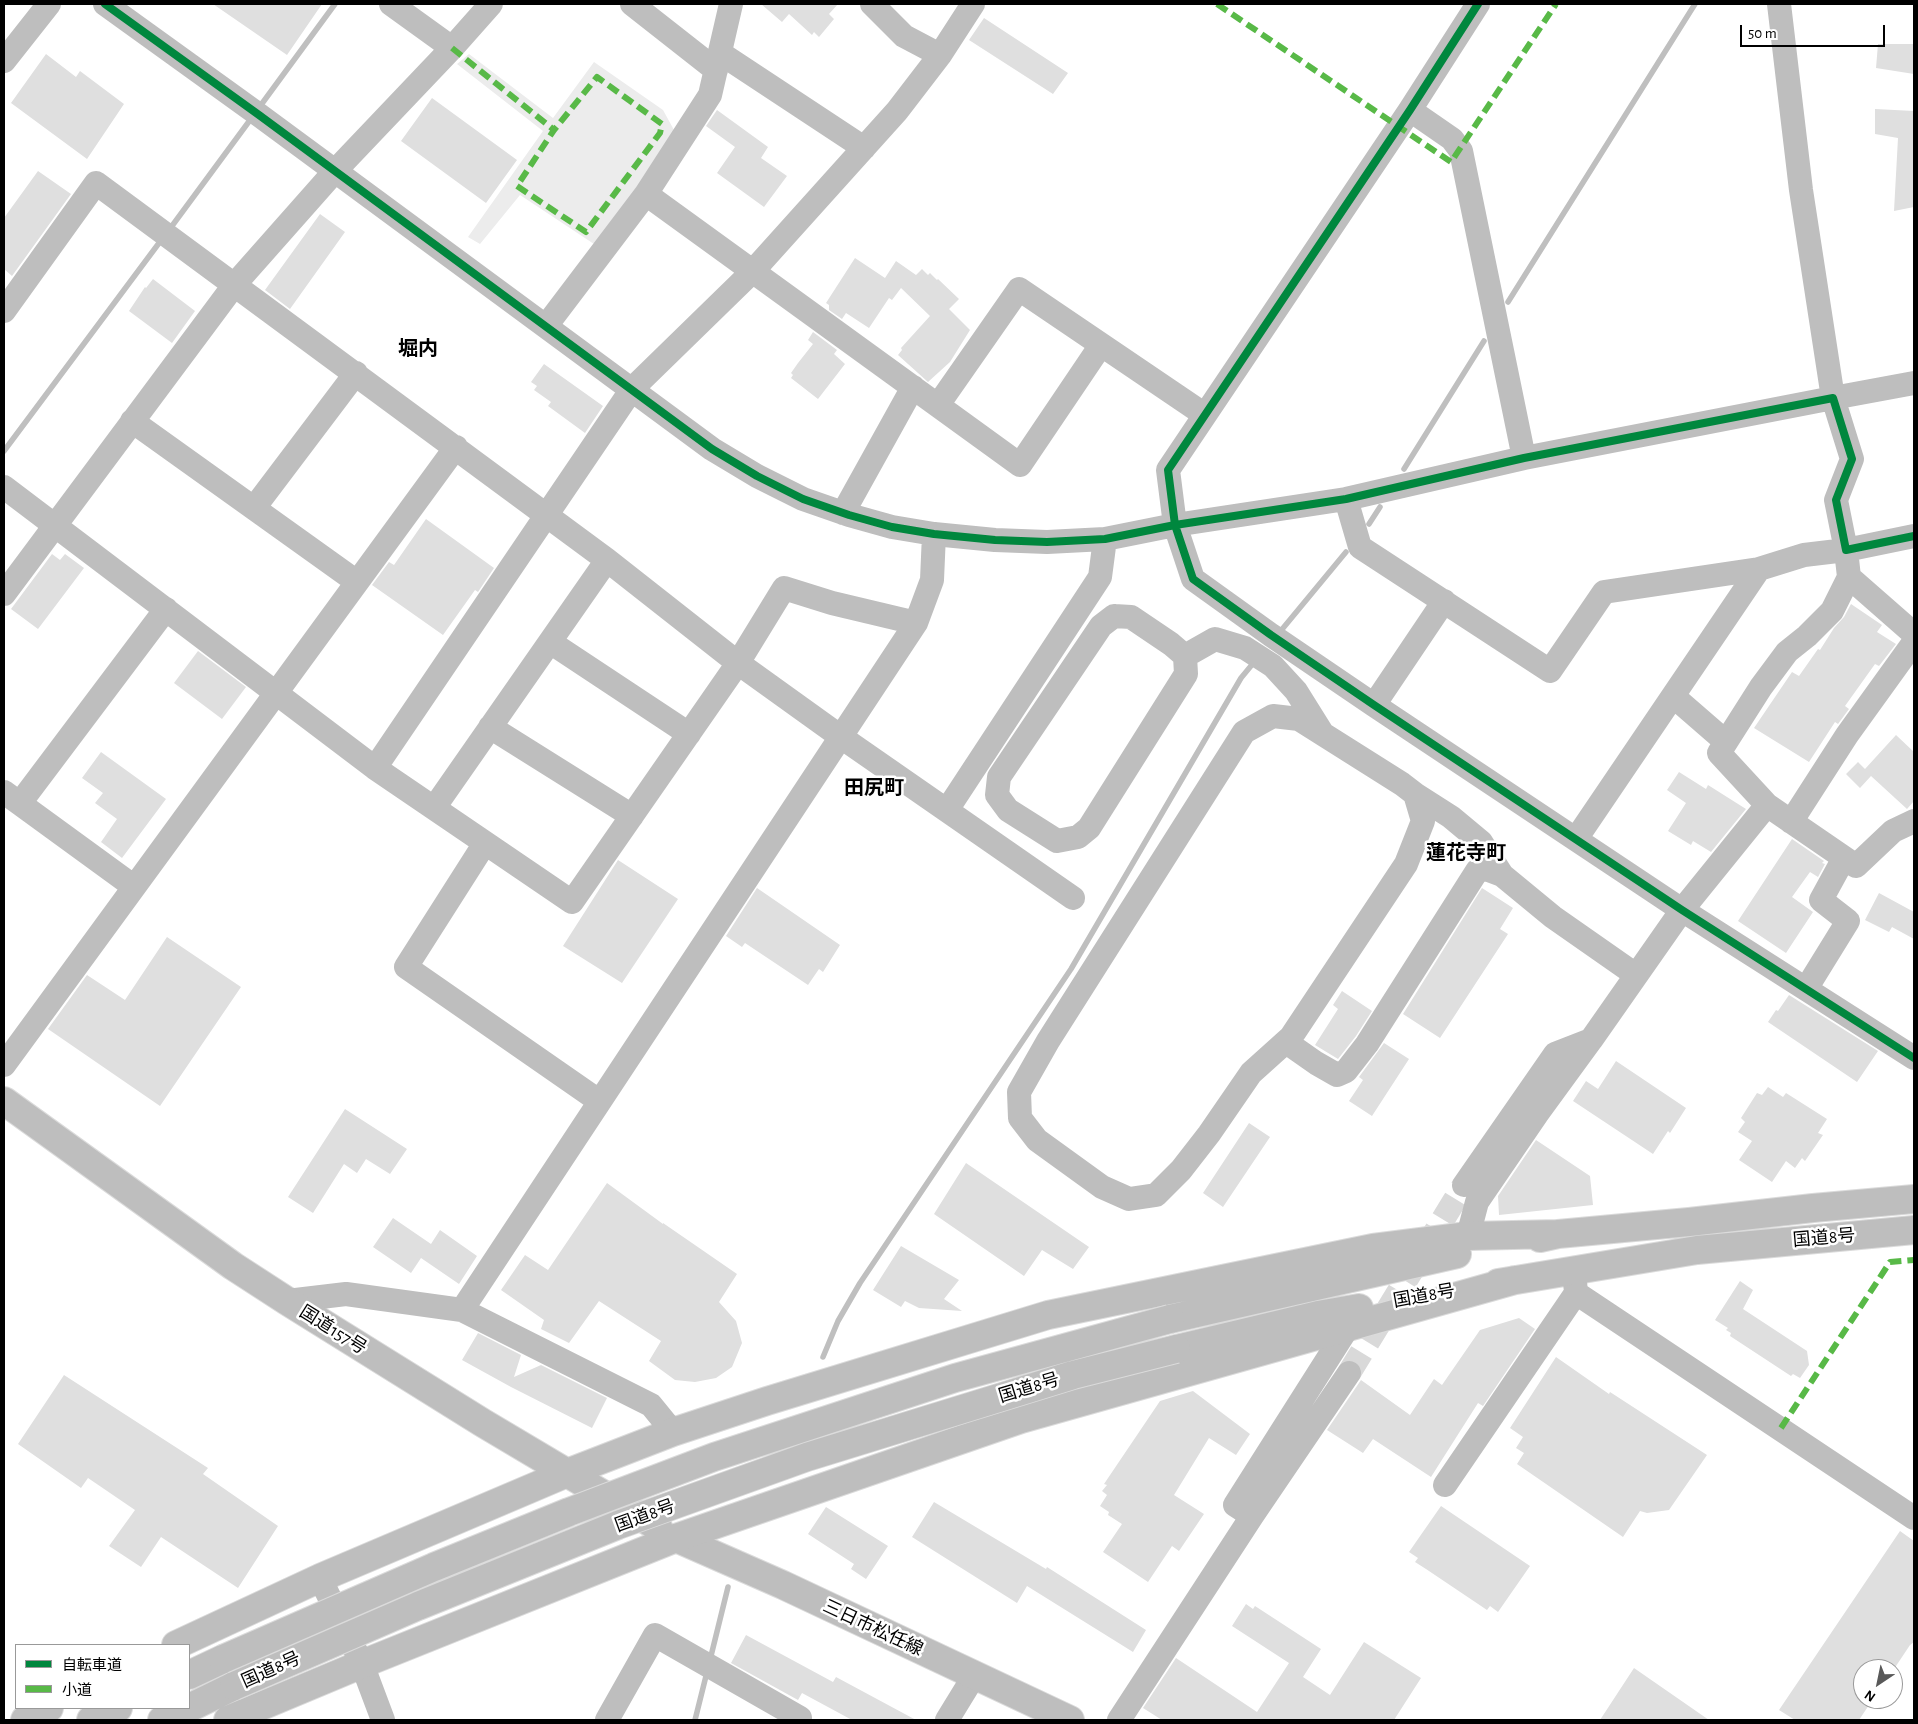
<!DOCTYPE html>
<html>
<head>
<meta charset="utf-8">
<style>
	body { margin:0 }
	#map { position:relative; width:1918px; height:1724px; overflow:hidden; background:#fff; font-family:"Alegreya Sans","Noto Sans JP",sans-serif }
	canvas { display:block }
	.frame { position:absolute; inset:0; border:5px solid #000; pointer-events:none }
	.legend { position:absolute; left:15px; top:1644px; width:175px; height:65px; box-sizing:border-box; background:#fff; border:1px solid #999; margin:0; padding:6px 9px; list-style:none; font-size:15px; color:#000 }
	.legend li { display:flex; align-items:center; gap:10px; height:25px }
	.legend b { width:25px; border:1px solid #999 }
	.north { position:absolute; left:1853px; top:1659px; width:50px; height:50px; box-sizing:border-box; background:#fff; border:1px solid #999; border-radius:50%; rotate:214deg; font-size:14px; font-weight:700; line-height:20px; text-align:center; color:#000 }
	.north::after { content:''; display:block; margin:auto; width:18px; height:22px; background:#595959; clip-path:polygon(50% 0,100% 100%,50% 72%,0 100%) }
	.scale { position:absolute; left:1740px; top:25px; width:145px; height:22px; box-sizing:border-box; border:2px solid #000; border-top:0; padding-left:6px; font-size:15px; line-height:18px; white-space:nowrap; color:#000; -webkit-text-stroke:4px #fff; paint-order:stroke }
</style>
</head>
<body>
<div id="map">
<canvas width="1918" height="1724"></canvas>
<div class="frame"></div>
<ul class="legend">
<li><b style="height:6px;background:#00873e"></b>自転車道</li>
<li><b style="height:6px;background:#58b947"></b>小道</li>
</ul>
<div class="north">N</div>
<div class="scale">50 m</div>
</div>
<script>
const g = document.querySelector('canvas').getContext('2d');
g.lineJoin = 'round';
function fill(path, color) { g.fillStyle = color; g.fill(path, 'evenodd'); }
const shape = rows => new Path2D(rows.map(r => 'M' + r).join(''));
function trace(path, color, width, dash) { g.strokeStyle = color; g.lineWidth = width; g.lineCap = dash ? 'butt' : 'round'; g.setLineDash(dash || []); g.stroke(path); }
function label(font, color, halo, rows, align = 'center') {
  g.font = font + ' "Alegreya Sans","Noto Sans JP",sans-serif'; g.lineWidth = 5; g.setLineDash([]); g.textBaseline = 'middle'; g.strokeStyle = halo; g.fillStyle = color; for (const [text, x, y, turn = 0] of rows) {
    g.save(); g.translate(x, y); g.rotate((+turn || 0) * Math.PI / 180); g.textAlign = isNaN(turn) ? turn : align; if (halo) g.strokeText(text, 0, 0); g.fillText(text, 0, 0); g.restore();
  }
}
const green = shape([
	[469,54,553,118,594,62,663,110,674,130,675,135,597,246,520,195,480,244,468,237,543,131,457,64]
]);
const stream = shape([
	[258,109,335,4],
	[169,230,253,116],
	[1508,302,1695,4],
	[4,451,162,239],
	[1404,469,1484,341],
	[1369,524,1380,507],
	[1279,633,1346,552],
	[823,1357,838,1321,860,1283,1071,969,1241,678,1255,661],
	[710,1660,728,1587],
	[695,1720,707,1672]
]);
const building = shape([
	[213,4,322,4,287,55],
	[761,4,838,4,829,14,834,19,819,37,814,32,812,35,789,14,782,22],
	[984,18,1068,73,1053,94,969,40],
	[1878,44,1914,44,1914,74,1876,68],
	[46,54,76,77,80,71,124,104,87,159,11,103],
	[432,98,517,160,486,203,401,141],
	[1875,109,1914,111,1914,207,1894,211,1898,138,1875,134],
	[717,110,768,147,761,158,787,176,764,207,717,173,735,147,706,126],
	[38,171,71,194,12,276,4,269,4,218],
	[320,214,345,232,290,309,265,290],
	[855,258,885,278,896,261,916,275,922,269,928,275,930,273,937,280,938,279,959,299,949,309,970,330,950,362,928,382,898,355,902,350,901,348,930,316,901,288,892,300,889,298,869,328,846,313,842,319,829,310,829,305,826,303],
	[153,279,195,311,172,343,129,311,145,287,146,288],
	[813,332,837,350,834,354,845,364,818,399,791,378,793,375,791,373,798,363,813,344,808,340],
	[544,364,603,406,585,433,548,406,551,402,534,390,537,386,531,382],
	[426,519,494,568,478,592,475,590,443,635,372,585,389,562,394,565],
	[52,554,60,560,65,554,84,568,38,629,11,609],
	[1851,604,1882,625,1877,632,1896,644,1879,666,1875,664,1845,706,1849,709,1838,724,1835,722,1809,762,1754,728,1792,672,1799,676,1818,649,1820,650,1834,628,1844,617],
	[198,651,246,687,222,719,174,683],
	[1896,735,1914,752,1914,801,1907,809,1871,776,1860,788,1846,774,1858,762,1865,769],
	[101,752,166,799,122,858,101,842,117,819,95,803,103,793,82,778],
	[1679,772,1706,789,1708,785,1746,809,1711,852,1693,841,1691,845,1668,831,1686,803,1667,790],
	[1792,839,1824,861,1822,863,1825,864,1818,877,1810,872,1792,897,1813,912,1786,953,1738,921],
	[618,860,678,899,622,983,563,946],
	[757,888,840,945,823,972,819,969,808,985,745,943,742,947,726,936],
	[1482,888,1513,908,1500,929,1508,934,1440,1038,1403,1014],
	[1879,893,1914,912,1914,939,1892,927,1889,932,1865,920],
	[167,937,241,987,160,1106,48,1029,87,975,125,1000],
	[1342,991,1372,1011,1356,1036,1338,1059,1315,1045,1338,1009,1333,1005],
	[1789,995,1878,1051,1857,1082,1768,1022,1776,1010,1778,1011],
	[1384,1043,1409,1059,1372,1116,1349,1101,1363,1080,1359,1077],
	[1616,1061,1686,1108,1670,1133,1668,1131,1653,1154,1573,1101,1586,1081,1598,1089],
	[1768,1087,1783,1097,1786,1093,1827,1119,1818,1133,1823,1135,1805,1161,1802,1158,1795,1168,1786,1161,1772,1182,1739,1160,1752,1141,1738,1132,1745,1122,1741,1118,1757,1093,1762,1095],
	[345,1109,407,1149,390,1174,366,1159,357,1173,344,1164,313,1213,288,1197],
	[1249,1123,1270,1137,1223,1207,1203,1193],
	[1536,1140,1590,1176,1593,1205,1499,1215,1498,1196],
	[966,1163,1089,1247,1073,1269,1042,1250,1024,1276,934,1214],
	[607,1183,663,1224,663,1223,737,1274,719,1302,736,1321,742,1343,732,1367,716,1378,695,1382,675,1380,649,1361,661,1341,599,1301,569,1343,541,1329,544,1320,501,1290,525,1255,548,1270],
	[393,1218,431,1244,440,1230,477,1256,459,1284,421,1258,411,1273,373,1247],
	[901,1246,959,1280,944,1299,962,1311,919,1308,905,1301,901,1307,873,1290],
	[1740,1281,1753,1290,1743,1309,1807,1351,1809,1365,1800,1378,1793,1374,1791,1376,1730,1336,1731,1333,1726,1330,1728,1328,1715,1320],
	[1519,1318,1535,1329,1483,1406,1478,1403,1431,1477,1373,1439,1363,1453,1327,1430,1361,1380,1410,1415,1434,1379,1442,1385,1480,1330],
	[478,1333,521,1355,514,1377,541,1365,607,1398,592,1428,511,1387,462,1360],
	[1556,1357,1609,1394,1610,1392,1707,1455,1669,1510,1647,1513,1640,1511,1623,1537,1517,1464,1524,1453,1516,1448,1523,1437,1510,1428],
	[64,1375,208,1468,203,1474,278,1526,238,1588,161,1537,141,1567,109,1546,135,1510,88,1478,81,1488,18,1444],
	[1193,1391,1250,1434,1236,1455,1209,1438,1174,1495,1204,1514,1179,1551,1172,1546,1148,1582,1103,1552,1122,1524,1108,1515,1109,1512,1100,1506,1107,1495,1102,1491,1107,1485,1104,1484,1160,1401],
	[934,1502,1046,1569,1047,1567,1146,1630,1133,1652,1027,1586,1017,1603,912,1537],
	[1441,1506,1530,1566,1498,1612,1490,1606,1487,1610,1426,1569,1415,1562,1418,1558,1409,1552],
	[826,1507,888,1546,866,1579,851,1569,854,1564,808,1534],
	[1900,1531,1914,1541,1914,1642,1910,1645,1894,1669,1863,1669,1863,1699,1873,1699,1859,1720,1795,1720,1779,1710],
	[1246,1604,1253,1609,1255,1606,1321,1649,1303,1677,1330,1695,1364,1642,1421,1678,1394,1720,1162,1720,1143,1708,1176,1658,1257,1712,1289,1663,1232,1626],
	[746,1635,833,1682,836,1677,916,1720,852,1720,802,1693,798,1700,731,1663],
	[1634,1668,1709,1720,1600,1720]
]);
const minorTunnel = shape([
	[1349,1373,1464,1185]
]);
const minor = shape([
	[105,4,259,115,712,449,757,476,803,499,849,515,892,527,934,534,995,540,1047,542,1105,539,1175,525,1346,499,1524,458,1833,398,1852,459,1836,500,1846,550,1914,536],
	[391,4,452,48],
	[632,4,716,70],
	[872,4,904,36,940,55],
	[1478,4,1410,110,1168,470,1175,525,1193,579,1271,635,1374,705,1682,910,1914,1058],
	[1779,4,1801,190,1833,398,1914,383],
	[720,53,864,148],
	[4,61,49,4],
	[1410,110,1452,139,1461,151,1524,458],
	[646,194,710,95,731,4],
	[4,311,96,183,607,560,738,663,841,737,1073,898],
	[546,326,646,194,1020,465,1101,345],
	[938,405,1019,289,1205,415],
	[132,421,357,582],
	[4,487,375,768,572,902,738,663,784,588,832,603,916,623],
	[1346,499,1360,547,1550,671,1604,592,1759,569],
	[254,508,356,373],
	[843,513,913,387],
	[4,594,235,284,335,171,452,48,491,4],
	[1114,616,1131,617,1171,644,1185,656,1186,674,1089,828,1078,837,1057,841,1008,810,997,795,999,777,1101,626,1114,616],
	[550,642,689,734],
	[1185,656,1215,639,1245,648,1273,666,1296,691,1321,731],
	[1673,696,1726,742,1719,753,1767,805,1856,866,1893,831,1914,821],
	[1374,705,1444,601],
	[1273,716,1299,719,1402,784,1415,794,1423,821,1406,864,1291,1037,1251,1073,1209,1134,1181,1170,1156,1195,1129,1199,1102,1187,1037,1140,1020,1118,1019,1092,1048,1041,1244,732,1273,716],
	[490,727,632,816],
	[1726,742,1761,687,1787,652,1807,636,1832,611,1849,577],
	[375,768,632,389,753,271,897,111,940,55,973,4],
	[4,792,133,886],
	[1415,794,1451,817,1481,842,1502,875],
	[20,803,166,609],
	[434,808,607,560],
	[947,810,1100,577,1105,539],
	[1791,822,1847,735,1914,642],
	[1576,839,1759,569,1804,555,1846,550,1849,577,1914,634],
	[485,843,406,967,599,1101],
	[1806,989,1848,921,1821,900,1844,858],
	[1286,1042,1316,1063,1337,1075,1346,1071,1367,1044,1477,871,1486,869,1502,875,1553,917,1636,975],
	[4,1065,456,447],
	[1464,1185,1555,1054,1591,1040,1682,910,1767,805],
	[1468,1236,1477,1202,1537,1114,1591,1040],
	[1574,1270,1576,1293,1914,1518],
	[287,1301,346,1294,462,1310,916,623,932,580,934,534],
	[462,1310,651,1405,673,1432],
	[1445,1485,1576,1293],
	[1252,1516,1235,1505,1348,1327],
	[320,1578,362,1664,383,1720],
	[607,1720,655,1635,800,1718,798,1720],
	[947,1720,974,1676],
	[1119,1720,1252,1516,1349,1373]
]);
const major = shape([
	[676,1538,783,1585,1070,1720]
]);
const highway = shape([
	[4,1101,233,1266,287,1301,483,1423,658,1527],
	[1540,1238,1558,1234,1689,1222,1813,1208,1914,1199],
	[1498,1283,1697,1250,1914,1230],
	[1170,1319,1457,1254],
	[1176,1349,1318,1315,1359,1308],
	[176,1645,320,1578,567,1473,673,1432,767,1401,1048,1315,1373,1248,1468,1236,1558,1234],
	[189,1675,223,1659],
	[189,1708,234,1686],
	[25,1720,49,1708],
	[91,1720,118,1708],
	[162,1720,188,1708],
	[228,1720,362,1664,676,1538,1021,1419,1515,1280]
]);
const highwayBridge = shape([
	[223,1659,434,1567,569,1512,714,1457,955,1378,1170,1319],
	[234,1686,418,1606,618,1525,807,1457,1073,1375,1176,1349]
]);
const quiet = shape([
	[1217,4,1451,162,1556,4],
	[452,48,554,130,517,186,586,232,660,133,662,124,597,77,554,130],
	[1781,1428,1890,1262,1914,1260]
]);
const cycleway = shape([
	[105,4,259,115,712,449,757,476,803,499,849,515,892,527,934,534,995,540,1047,542,1105,539,1175,525,1346,499,1524,458,1833,398,1852,459,1836,500,1846,550,1914,536],
	[1478,4,1410,110,1168,470,1175,525,1193,579,1271,635,1374,705,1682,910,1914,1058]
]);
const streetNames = [
	["国道8号",1824,1238,-5],
	["国道8号",1424,1296,-10],
	["国道157号",333,1330,32],
	["国道8号",1029,1388,-17],
	["国道8号",645,1516,-20],
	["三日市松任線",873,1628,25],
	["国道8号",271,1670,-24]
];
const quarterNames = [
	["堀内",418,349],
	["田尻町",874,788],
	["蓮花寺町",1466,853]
];
fill(green, '#ececec');
trace(stream, '#bfbfbf', 5.5);
fill(building, '#dfdfdf');
trace(minorTunnel, '#d9d9d9', 24, [24, 12]);
trace(major, '#dbdbdb', 30);
trace(highway, '#dbdbdb', 30);
trace(minor, '#bebebe', 24);
trace(major, '#bebebe', 28);
trace(highway, '#bebebe', 28);
trace(highwayBridge, '#dbdbdb', 30, []);
trace(highwayBridge, '#bebebe', 28);
trace(quiet, '#58b947', 6, [12, 6]);
trace(cycleway, '#00873e', 8);
label('18px', '#000', '#fff', streetNames);
label('bold 20px', '#000', '#fff', quarterNames);
</script>
</body>
</html>
